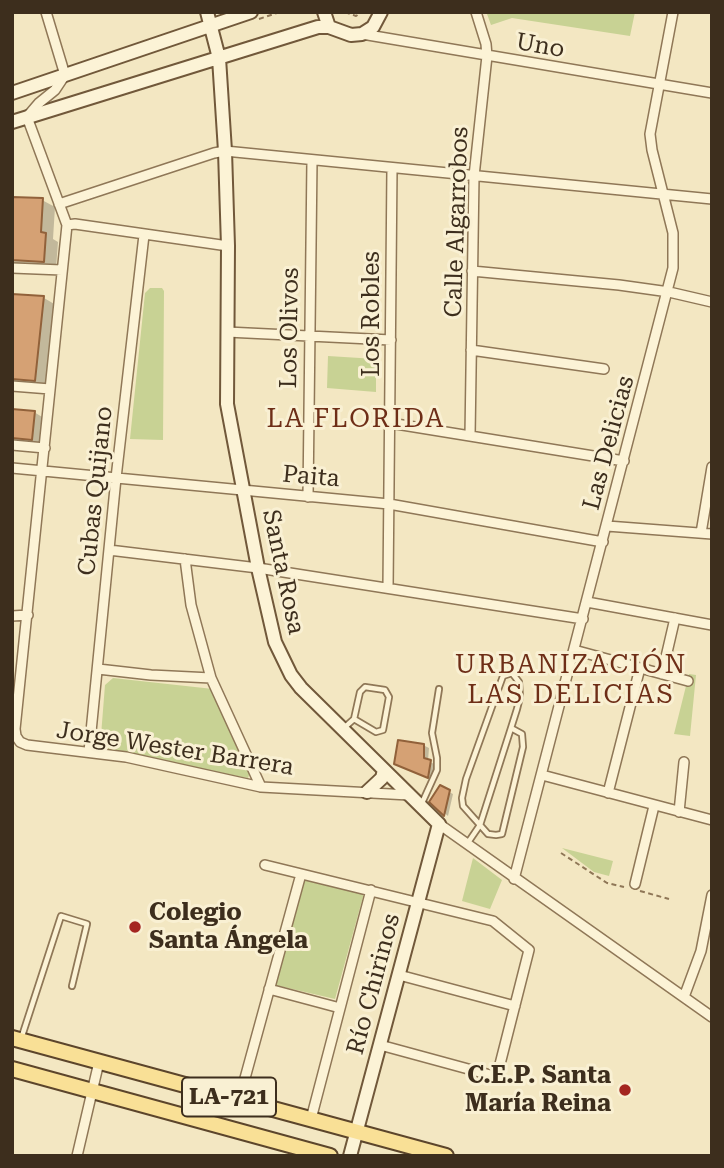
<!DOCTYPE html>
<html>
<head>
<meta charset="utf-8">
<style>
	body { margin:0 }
	#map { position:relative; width:724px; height:1168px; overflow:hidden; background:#f3e7c2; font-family:"Roboto Serif",serif }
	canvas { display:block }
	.frame { position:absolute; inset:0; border:14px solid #3d2e1d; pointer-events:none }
</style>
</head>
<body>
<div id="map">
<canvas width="724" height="1168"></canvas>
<div class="frame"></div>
</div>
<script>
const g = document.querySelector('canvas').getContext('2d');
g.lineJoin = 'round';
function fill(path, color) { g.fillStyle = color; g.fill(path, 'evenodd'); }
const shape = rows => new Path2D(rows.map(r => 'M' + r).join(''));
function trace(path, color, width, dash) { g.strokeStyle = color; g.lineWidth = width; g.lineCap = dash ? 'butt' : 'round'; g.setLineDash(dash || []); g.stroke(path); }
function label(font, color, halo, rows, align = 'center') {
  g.font = font + ' "Roboto Serif",serif'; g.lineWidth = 6; g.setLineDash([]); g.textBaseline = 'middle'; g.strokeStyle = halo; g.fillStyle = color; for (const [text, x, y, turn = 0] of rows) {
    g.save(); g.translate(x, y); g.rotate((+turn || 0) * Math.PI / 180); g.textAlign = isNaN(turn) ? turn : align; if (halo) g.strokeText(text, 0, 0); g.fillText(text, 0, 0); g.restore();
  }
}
const green = shape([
	[492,12,635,12,630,36,512,18,491,25,487,14],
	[150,288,162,288,164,291,163,440,130,439,145,293],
	[328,356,376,359,376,392,327,388],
	[689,674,696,675,690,736,674,734],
	[113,678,213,689,251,770,248,778,106,751,100,748,105,685],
	[562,848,613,861,609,876,594,872],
	[473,858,502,880,490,909,462,901],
	[304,879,364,893,335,999,275,985]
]);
const shadow = shape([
	[12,199,42,200,55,207,53,239,58,242,56,268,21,267,12,261],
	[12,296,44,298,56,305,48,387,12,385],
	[12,411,34,412,47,420,45,446,12,445],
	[423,745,429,748,428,761,436,765,433,779,401,766],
	[441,788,453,794,448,816,431,802]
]);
const building = shape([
	[12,197,43,198,41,232,46,233,44,262,12,260,12,197],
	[12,294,44,296,35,381,12,379,12,294],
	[12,409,35,411,32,440,12,438,12,409],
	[398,740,424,744,424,758,431,760,428,778,394,764,398,740],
	[440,785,450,790,444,816,429,802,440,785]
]);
const path = shape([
	[345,12,356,16,362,12],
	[259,19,280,12],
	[561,853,607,883,624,887],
	[640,891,669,899]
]);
const lane = shape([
	[345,727,354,719,360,692,365,687,385,690,389,697,383,730,376,732,354,719],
	[422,803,437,770,437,758,432,733,439,689],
	[467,844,480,825,511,728,517,709,520,697,519,682,512,673,503,676,466,779,462,798,463,806,480,825,488,834,496,835,502,834,523,747,522,734,511,728],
	[22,1036,61,916,87,924,72,986]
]);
const street = shape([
	[46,12,65,75,55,90,39,103,27,117,67,225,15,729,16,736,20,742,27,745,126,757,261,787,409,795],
	[362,34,712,93],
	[59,204,214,153,225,151,712,199],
	[67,225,75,224,228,246],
	[12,268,62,270],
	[472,271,619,285,669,292,712,302],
	[227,332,391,340],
	[471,350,604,369],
	[12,386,50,389],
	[390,423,624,461],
	[470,436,474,176,487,56,486,44,476,12],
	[12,445,45,448],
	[12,468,389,504,603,542],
	[308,497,312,160],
	[607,526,712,534],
	[701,533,712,467],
	[109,550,258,568,583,619],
	[185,559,191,605,211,678,261,787],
	[388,588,392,168],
	[587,602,712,625],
	[12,616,28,615],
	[574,650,688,681],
	[98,669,151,675,211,678],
	[662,674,675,618],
	[89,752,116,478,144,235],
	[542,775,712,820],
	[608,793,640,668],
	[679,812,684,762],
	[439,824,712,1017],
	[265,865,493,921,529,950,498,1072,494,1076,380,1045],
	[514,879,673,268,673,233,652,150,650,134,673,12],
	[635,884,654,806],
	[399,975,515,1006],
	[269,989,340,1008],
	[684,997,701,951,712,895],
	[239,1100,301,874],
	[311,1119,371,890],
	[77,1156,99,1062]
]);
const secondary = shape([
	[207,12,219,58,225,151,228,246,227,404,258,568,275,642,291,675,301,688,439,824,350,1156],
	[324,12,329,27],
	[12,93,251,12],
	[12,122,318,27,329,27,351,35,362,34,373,27,381,12],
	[367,792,382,778,384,770]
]);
const primary = shape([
	[12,1038,446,1156],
	[12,1069,330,1156]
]);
const markers = [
	[135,927,7,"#a42620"],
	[625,1090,7,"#a42620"]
];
const shields = [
	[229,1097,94]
];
const shieldNames = [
	["LA-721",229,1097]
];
const streetNames = [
	["Uno",540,46,10],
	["Calle Algarrobos",457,222,-88],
	["Los Robles",372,314,-90],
	["Los Olivos",290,328,-89],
	["Las Delicias",609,443,-75],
	["Paita",311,477,5],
	["Cubas Quijano",96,491,-84],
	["Santa Rosa",283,572,78],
	["Jorge Wester Barrera",175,749,9],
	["Río Chirinos",374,984,-75]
];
const poiNames = [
	["Colegio",149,913],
	["Santa Ángela",149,941],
	["C.E.P. Santa",611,1076,"right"],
	["María Reina",611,1104,"right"]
];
const neighbourhoodNames = [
	["LA FLORIDA",356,419],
	["URBANIZACIÓN",571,665],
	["LAS DELICIAS",571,695]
];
fill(green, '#c8d294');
fill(shadow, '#0003');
fill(building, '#d5a174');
trace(building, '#91613a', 2);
trace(lane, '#8f7757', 8);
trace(street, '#8f7757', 12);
trace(secondary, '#71583a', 16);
trace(primary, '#5c452b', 18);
trace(path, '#8f7757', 2, [5, 3.5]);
trace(lane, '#fcf3d6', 4.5);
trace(street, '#fcf3d6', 9);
trace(secondary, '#fcf3d6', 12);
trace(primary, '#f9e096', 14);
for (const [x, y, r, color] of markers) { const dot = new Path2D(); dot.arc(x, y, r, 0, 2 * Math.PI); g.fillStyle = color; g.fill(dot); trace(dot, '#f9f0d3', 2.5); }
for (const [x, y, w] of shields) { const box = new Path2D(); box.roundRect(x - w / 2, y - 19.5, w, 39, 5); g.fillStyle = '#f9f0d3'; g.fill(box); trace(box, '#3d2e1d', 2); }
label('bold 23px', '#3d2e1d', null, shieldNames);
label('24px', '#3d2e1d', '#f9f0d3', streetNames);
label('bold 24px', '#3d2e1d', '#f9f0d3', poiNames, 'left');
g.letterSpacing = '2px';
label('26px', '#6e2e17', '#f9f0d3', neighbourhoodNames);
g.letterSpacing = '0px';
</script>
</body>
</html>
